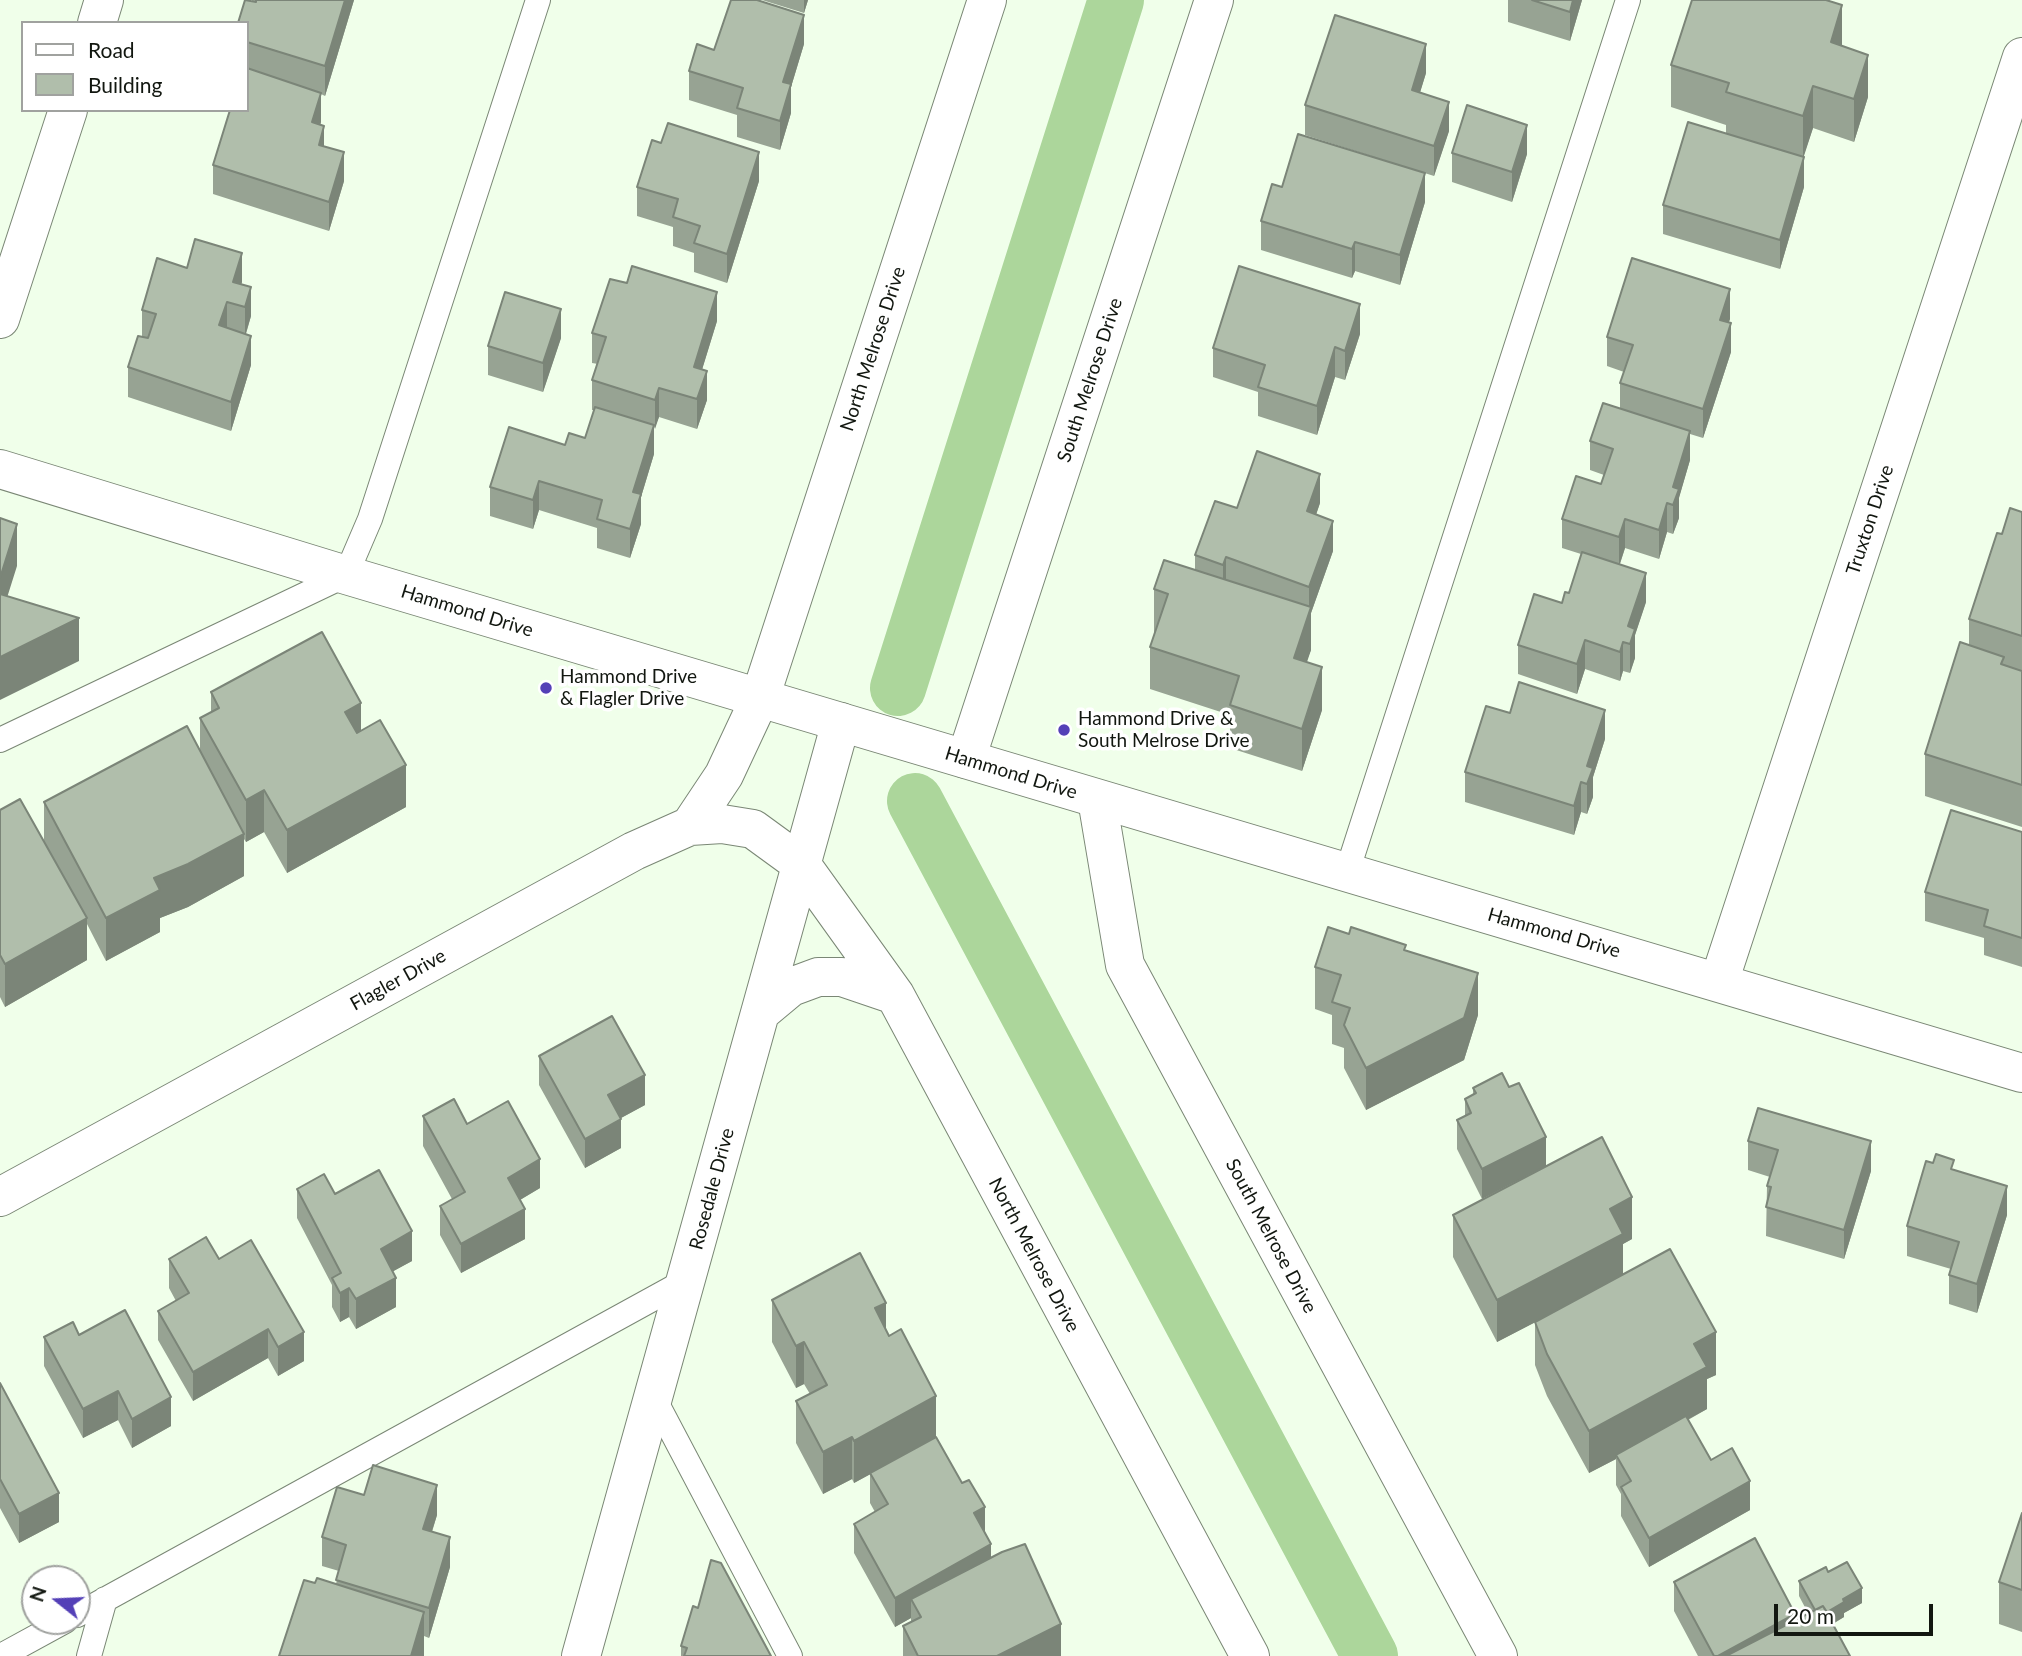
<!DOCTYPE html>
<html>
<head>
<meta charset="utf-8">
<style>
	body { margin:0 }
	#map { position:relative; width:2022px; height:1656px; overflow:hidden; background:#f0ffea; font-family:Lato,sans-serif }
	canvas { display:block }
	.legend { position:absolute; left:21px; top:21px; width:228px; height:91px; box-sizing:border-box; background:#fff; border:2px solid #a0a29f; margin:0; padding:9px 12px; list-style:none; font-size:21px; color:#121710 }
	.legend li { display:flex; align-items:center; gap:14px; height:35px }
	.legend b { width:35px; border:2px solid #a0a29f }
	.north { position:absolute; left:21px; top:1565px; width:70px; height:70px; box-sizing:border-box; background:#fff; border:2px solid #a0a29f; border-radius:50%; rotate:288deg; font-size:19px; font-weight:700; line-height:28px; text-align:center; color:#121710 }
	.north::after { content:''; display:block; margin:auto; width:24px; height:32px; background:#5440b7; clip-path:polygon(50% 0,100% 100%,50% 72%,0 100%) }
	.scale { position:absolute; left:1774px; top:1604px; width:159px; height:32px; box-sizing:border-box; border:4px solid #121710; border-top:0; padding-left:9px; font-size:21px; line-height:24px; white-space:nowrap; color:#121710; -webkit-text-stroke:5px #fff; paint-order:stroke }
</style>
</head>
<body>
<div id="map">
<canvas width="2022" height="1656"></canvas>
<ul class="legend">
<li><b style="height:9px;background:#fff"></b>Road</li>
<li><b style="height:19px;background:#b0beab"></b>Building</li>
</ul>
<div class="north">N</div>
<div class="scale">20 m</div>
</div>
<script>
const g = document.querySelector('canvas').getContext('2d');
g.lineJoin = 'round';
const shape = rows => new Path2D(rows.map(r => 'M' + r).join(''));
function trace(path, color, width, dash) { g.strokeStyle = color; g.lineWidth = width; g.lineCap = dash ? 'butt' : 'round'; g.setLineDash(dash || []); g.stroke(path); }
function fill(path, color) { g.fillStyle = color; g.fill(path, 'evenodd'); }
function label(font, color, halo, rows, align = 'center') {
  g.font = font + ' Lato,sans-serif'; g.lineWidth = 7; g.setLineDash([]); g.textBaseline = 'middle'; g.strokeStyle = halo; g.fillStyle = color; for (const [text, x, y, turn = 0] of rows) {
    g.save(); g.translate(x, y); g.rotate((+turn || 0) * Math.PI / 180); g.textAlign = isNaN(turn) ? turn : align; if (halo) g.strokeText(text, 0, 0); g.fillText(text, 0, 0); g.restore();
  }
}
const canal = shape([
	[898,688,1116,0],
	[915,801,1370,1656]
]);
const service = shape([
	[0,740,346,575,370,519,538,0],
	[1347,872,1628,0],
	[654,1398,790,1656],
	[77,1615,687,1280],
	[1,1656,65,1621],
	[89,1656,105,1599]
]);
const minor = shape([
	[97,23,104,0],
	[0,319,68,110],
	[966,759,1214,0],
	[1097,799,1125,965,1498,1656],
	[690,826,724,775,760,698,987,0],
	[1719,982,2022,57],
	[761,1012,791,987,818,977,842,977,895,995],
	[0,1197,634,851,690,826,722,824,753,829,801,864,895,995,1250,1656],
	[581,1656,841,722]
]);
const tertiary = shape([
	[0,469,346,575,2022,1073]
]);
const wall = shape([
	[252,0,354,0,325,96,321,94,321,122,320,125,324,146,344,181,329,231,213,194,213,165,247,110,247,23],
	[762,0,808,0,804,13],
	[1508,0,1582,0,1570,41,1508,22],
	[804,44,791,87,791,113,780,150,737,137,737,115,689,100,689,71,714,50],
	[1842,46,1868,97,1854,142,1813,128,1803,157,1804,187,1780,269,1663,234,1663,205,1726,134,1726,125,1671,107,1671,65],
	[1426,73,1420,92,1449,131,1434,176,1305,135,1305,105],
	[1452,153,1527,154,1512,202,1452,182],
	[759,181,727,283,694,272,694,253,673,246,673,227,637,216,637,187],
	[1282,187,1425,202,1400,285,1355,271,1352,278,1261,250,1261,221],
	[187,268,242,282,241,284,251,316,246,334,251,365,231,431,128,397,128,367,142,337,142,310],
	[1730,319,1728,323,1731,352,1703,438,1690,434,1690,460,1679,497,1679,518,1673,534,1667,532,1659,559,1625,548,1620,564,1646,602,1635,635,1635,658,1630,673,1623,671,1620,681,1585,669,1577,694,1518,674,1518,645,1562,603,1569,593,1581,554,1562,548,1562,519,1601,484,1604,475,1590,470,1590,441,1620,409,1620,383,1624,372,1607,366,1607,337],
	[717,321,702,369,707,400,697,429,659,417,654,429,654,454,641,497,641,524,630,558,597,548,597,528,539,510,533,529,490,516,490,487,565,445,585,438,594,410,592,410,592,380,598,364,592,363,592,333],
	[1360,334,1345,380,1335,377,1317,435,1258,416,1258,392,1213,377,1213,348],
	[561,338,543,392,488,375,488,346],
	[1320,503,1316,515,1333,551,1311,613,1311,650,1306,662,1322,710,1302,771,1230,748,1230,715,1150,689,1150,647,1155,632,1154,632,1154,589,1195,570,1195,555],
	[2022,512,2022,827,1925,796,1925,754,1969,645,1969,619,2002,534],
	[211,692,361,731,406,807,287,873,264,832,246,842,244,839,244,876,188,907,160,918,160,932,106,961,87,924,87,960,5,1007,0,997,0,810,44,842,44,802,200,751,200,718,211,712],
	[1605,739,1593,777,1593,797,1587,814,1581,812,1574,835,1465,802,1465,772],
	[2022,832,2022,967,1984,955,1984,938,1925,921,1925,892],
	[1406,951,1478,1015,1464,1060,1366,1110,1344,1068,1344,1048,1332,1044,1332,1015,1315,1009,1315,967],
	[539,1056,645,1105,621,1118,621,1148,585,1168,539,1085],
	[1509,1087,1482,1199,1457,1149,1457,1120,1465,1116,1465,1099,1473,1095,1473,1088],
	[423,1116,467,1124,540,1188,520,1200,525,1239,461,1273,440,1235,440,1206,452,1199,423,1146],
	[1748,1141,1871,1171,1844,1259,1766,1236,1767,1186,1770,1177,1748,1170],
	[1954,1170,2007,1215,1977,1313,1949,1304,1949,1275,1951,1269,1907,1256,1907,1226],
	[297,1189,335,1194,412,1261,393,1271,396,1307,356,1329,349,1317,340,1322,332,1307,332,1285,297,1218],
	[1453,1215,1632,1239,1623,1244,1623,1274,1716,1375,1707,1379,1707,1409,1688,1420,1711,1460,1750,1510,1649,1567,1621,1516,1621,1494,1616,1485,1616,1459,1589,1473,1547,1396,1535,1365,1535,1322,1537,1321,1497,1342,1453,1257],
	[169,1259,219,1259,304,1361,278,1376,268,1358,193,1401,158,1340,158,1311,176,1301,169,1288],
	[772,1300,886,1330,936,1438,985,1533,991,1557,1061,1656,903,1656,903,1626,911,1622,911,1618,895,1627,854,1553,854,1524,875,1512,870,1503,870,1474,854,1483,852,1479,823,1494,796,1443,796,1401,810,1394,804,1384,796,1388,772,1342],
	[79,1335,171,1426,132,1448,118,1420,83,1438,44,1366,44,1337],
	[0,1383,59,1522,19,1543,0,1508],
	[2022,1513,2022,1632,1999,1624,1999,1582],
	[437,1515,432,1532,450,1567,429,1638,424,1636,424,1654,315,1583,336,1584,339,1571,322,1566,322,1537],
	[1828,1572,1862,1603,1844,1613,1844,1617,1833,1624,1850,1656,1698,1656,1674,1611,1674,1582,1795,1620,1808,1613,1799,1596,1799,1581],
	[681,1646,771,1656,681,1656]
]);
const shadedWall = shape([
	[345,0,354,0,325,96,325,66],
	[804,0,808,0,804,13],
	[1573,0,1582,0,1570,41,1570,12],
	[1842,5,1842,47,1831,42],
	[804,15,804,44,791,87,791,113,780,150,780,121,783,82],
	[1426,44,1426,73,1412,119,1412,90],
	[1868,55,1868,97,1854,142,1854,99],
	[1813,86,1813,128,1803,159,1803,116],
	[321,93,321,122,312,152,312,122],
	[1449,102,1449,131,1434,176,1434,146],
	[1527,125,1527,154,1512,202,1512,172],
	[324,126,324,156,319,145],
	[344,152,344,181,329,231,329,202],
	[759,152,759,181,727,283,727,254],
	[1804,157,1804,187,1780,269,1780,240],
	[1425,173,1425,202,1400,285,1400,255],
	[1355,242,1355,271,1352,278,1352,249],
	[242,253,242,282,235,304,233,282],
	[251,287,251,316,245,336,245,307],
	[1730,289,1730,319,1720,349,1720,320],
	[717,292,717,321,694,396,694,367],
	[227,302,227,331,219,325],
	[1360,304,1360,334,1345,380,1345,351],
	[561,309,561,338,543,392,543,363],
	[1731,323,1731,352,1703,438,1703,409],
	[251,336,251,365,231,431,231,402],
	[1335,347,1335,377,1317,435,1317,406],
	[707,371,707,400,697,429,697,399],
	[659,388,659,417,655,429,655,400],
	[654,425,654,454,641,497,641,524,630,558,630,529,633,492],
	[1690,431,1690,460,1679,498,1679,518,1673,534,1673,487],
	[1320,474,1320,503,1307,540,1307,511],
	[539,481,539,510,533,529,533,500],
	[1667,503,1667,532,1659,559,1659,530],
	[1625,519,1625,548,1619,566,1619,537],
	[1333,521,1333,551,1311,613,1311,650,1294,701,1294,658,1309,611,1309,587],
	[17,524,17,566,0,620,0,578],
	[1226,557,1226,586,1223,594,1223,565],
	[1646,573,1646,602,1635,635,1635,658,1630,673,1630,644,1628,626],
	[79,618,79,661,0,700,0,657],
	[1585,640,1585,669,1577,694,1577,664],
	[1623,642,1623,671,1620,681,1620,652],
	[1322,667,1322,710,1302,771,1302,729],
	[361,703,361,746,345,712],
	[1605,710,1605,739,1593,777,1593,797,1587,814,1587,766],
	[406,765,406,807,287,873,287,830],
	[1581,782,1581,812,1574,835,1574,806],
	[264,790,264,832,246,842,246,800],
	[244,834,244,876,188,907,160,918,160,932,106,961,106,918,154,878],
	[87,918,87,960,5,1007,5,964],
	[1478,973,1478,1015,1464,1060,1366,1110,1366,1068],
	[645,1075,645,1105,608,1125,608,1095],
	[621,1119,621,1148,585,1168,585,1139],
	[1546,1137,1546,1166,1482,1199,1482,1169],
	[1871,1141,1871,1171,1844,1259,1844,1230],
	[540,1159,540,1188,508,1207,508,1178],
	[2007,1186,2007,1215,1977,1313,1977,1284],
	[1632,1197,1632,1239,1623,1244,1623,1277,1497,1342,1497,1300,1610,1209],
	[525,1209,525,1239,461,1273,461,1244],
	[412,1231,412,1261,381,1278,381,1249],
	[396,1278,396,1307,356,1329,356,1299],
	[349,1288,349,1317,340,1322,340,1293],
	[886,1303,886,1345,875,1308],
	[268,1329,268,1358,193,1401,193,1372],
	[304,1332,304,1361,278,1376,278,1347],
	[1716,1332,1716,1375,1707,1379,1707,1409,1617,1458,1616,1455,1616,1459,1589,1473,1589,1431,1694,1344],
	[804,1342,804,1384,796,1388,796,1346],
	[118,1391,118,1420,83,1438,83,1409],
	[936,1396,936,1439,854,1483,854,1441],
	[171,1397,171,1426,132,1448,132,1419],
	[852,1437,852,1479,823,1494,823,1452],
	[1750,1481,1750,1510,1649,1567,1649,1538],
	[437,1485,437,1515,423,1559,423,1529],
	[59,1493,59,1522,19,1543,19,1514],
	[985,1507,985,1537,974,1513],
	[450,1537,450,1567,429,1638,429,1608],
	[991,1544,991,1573,911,1599,911,1618,895,1627,895,1598],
	[1862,1588,1862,1603,1844,1613,1844,1617,1818,1632,1818,1617,1843,1599],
	[424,1612,424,1656,411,1656],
	[1795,1614,1795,1643,1771,1656,1718,1656],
	[1061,1624,1061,1656,997,1656]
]);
const building = shape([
	[245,0,256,2,256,0,345,0,325,66,247,42,247,23,238,23,245,0],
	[731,0,757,0,804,15,783,82,791,84,780,121,737,108,743,88,689,71,697,44,714,50,731,0],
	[1532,0,1573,0,1570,12,1532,0],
	[1692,0,1826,0,1842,5,1831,42,1868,55,1854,99,1813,86,1803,116,1726,92,1729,83,1671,65,1692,0],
	[1335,15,1426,44,1412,90,1449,102,1434,146,1305,105,1335,15],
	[247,68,321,93,312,122,324,126,319,145,344,152,329,202,213,165,230,110,247,110,247,68],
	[1467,105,1527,125,1512,172,1452,153,1467,105],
	[1688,122,1804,157,1780,240,1663,205,1688,122],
	[668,123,759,152,727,254,694,243,700,226,673,217,678,199,637,187,652,140,661,143,668,123],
	[1298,134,1425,173,1400,255,1355,242,1352,249,1261,221,1272,184,1282,187,1298,134],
	[195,239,242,253,233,282,251,287,245,307,227,302,219,325,251,336,231,402,128,367,138,336,148,338,156,314,142,310,157,258,187,268,195,239],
	[1632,258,1730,289,1720,320,1731,323,1703,409,1620,383,1633,345,1607,337,1632,258],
	[632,266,717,292,694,367,707,371,697,399,659,388,655,400,592,380,606,337,592,333,610,279,627,283,632,266],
	[1239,266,1360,304,1345,351,1335,347,1317,406,1258,387,1265,365,1213,348,1239,266],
	[505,292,561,309,543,363,488,346,505,292],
	[1603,403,1690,431,1673,487,1679,489,1673,505,1667,503,1659,530,1625,519,1619,537,1562,519,1576,476,1601,484,1613,449,1590,441,1603,403],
	[595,407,654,425,633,492,641,494,630,529,597,519,602,500,539,481,533,500,490,487,509,427,565,445,569,433,585,438,595,407],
	[1257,451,1320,474,1307,511,1333,521,1309,587,1226,557,1223,565,1195,555,1215,501,1237,508,1257,451],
	[2010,508,2022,512,2022,636,1969,619,1997,533,2002,534,2010,508],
	[0,518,17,524,0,578,0,518],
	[1582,552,1646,573,1628,626,1635,629,1630,644,1623,642,1620,652,1585,640,1577,664,1518,645,1534,594,1562,603,1565,592,1569,593,1582,552],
	[1164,560,1311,607,1294,658,1322,667,1302,729,1230,705,1239,676,1150,647,1168,594,1154,589,1164,560],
	[0,594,79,618,0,657,0,594],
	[322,632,361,703,345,712,357,733,380,720,406,765,287,830,264,790,246,800,200,718,219,708,211,692,322,632],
	[1960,642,2004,657,2001,664,2022,671,2022,785,1925,754,1960,642],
	[1519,682,1605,710,1587,766,1593,768,1587,784,1581,782,1574,806,1465,772,1486,706,1510,713,1519,682],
	[187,726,244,834,188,864,154,878,160,890,106,918,44,802,187,726],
	[20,799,87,918,5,964,0,955,0,810,20,799],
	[1951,810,2022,832,2022,938,1984,926,1988,910,1925,892,1951,810],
	[1328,927,1349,934,1351,927,1406,945,1404,950,1478,973,1464,1018,1366,1068,1344,1025,1350,1008,1332,1002,1341,975,1315,967,1328,927],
	[612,1016,645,1075,608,1095,621,1119,585,1139,539,1056,612,1016],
	[1502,1073,1509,1087,1519,1083,1546,1137,1482,1169,1457,1120,1471,1113,1465,1099,1476,1093,1473,1088,1502,1073],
	[454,1099,467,1124,508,1101,540,1159,508,1178,525,1209,461,1244,440,1206,465,1192,423,1116,454,1099],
	[1758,1108,1871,1141,1844,1230,1766,1207,1771,1187,1767,1186,1778,1150,1748,1141,1758,1108],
	[1602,1137,1632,1197,1610,1209,1623,1234,1497,1300,1453,1215,1602,1137],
	[1936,1154,1954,1160,1951,1169,2007,1186,1977,1284,1949,1275,1959,1242,1907,1226,1926,1161,1933,1163,1936,1154],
	[379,1170,412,1231,381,1249,396,1278,356,1299,349,1288,340,1293,332,1278,341,1273,297,1189,324,1174,335,1194,379,1170],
	[206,1237,219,1259,251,1240,304,1332,278,1347,268,1329,193,1372,158,1311,189,1293,169,1259,206,1237],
	[1670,1249,1716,1332,1694,1344,1707,1367,1589,1431,1547,1354,1535,1322,1670,1249],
	[860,1253,886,1303,875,1308,889,1336,901,1329,936,1396,854,1441,852,1437,823,1452,796,1401,827,1385,804,1342,796,1346,772,1300,860,1253],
	[125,1310,171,1397,132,1419,118,1391,83,1409,44,1337,73,1322,79,1335,125,1310],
	[0,1383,59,1493,19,1514,0,1479,0,1383],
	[1686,1416,1711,1460,1732,1448,1750,1481,1649,1538,1621,1487,1631,1481,1616,1455,1686,1416],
	[936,1437,962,1483,969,1480,985,1507,974,1513,991,1544,895,1598,854,1524,888,1504,870,1473,936,1437],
	[373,1465,437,1485,423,1529,450,1537,429,1608,336,1580,346,1545,322,1537,337,1487,364,1495,373,1465],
	[2022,1513,2022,1590,1999,1582,2022,1513],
	[1755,1538,1795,1614,1718,1656,1714,1656,1674,1582,1755,1538],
	[1025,1544,1061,1624,997,1656,918,1656,903,1626,921,1617,911,1599,1002,1552,1025,1544],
	[711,1560,721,1563,771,1656,684,1656,687,1648,681,1646,693,1606,698,1608,711,1560],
	[1847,1562,1862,1588,1843,1599,1844,1602,1827,1612,1823,1606,1815,1610,1799,1581,1826,1567,1828,1572,1847,1562],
	[317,1578,424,1612,411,1656,279,1656,304,1580,315,1583,317,1578],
	[1823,1606,1850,1656,1726,1656,1823,1606]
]);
const markers = [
	[546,688,7,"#5440b7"],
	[1064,730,7,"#5440b7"]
];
const streetNames = [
	["North Melrose Drive",873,349,-72],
	["South Melrose Drive",1090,380,-72],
	["Truxton Drive",1870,520,-72],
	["Hammond Drive",467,611,17],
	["Hammond Drive",1011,773,17],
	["Hammond Drive",1554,933,16],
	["Flagler Drive",398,980,-29],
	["Rosedale Drive",712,1189,-75],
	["South Melrose Drive",1271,1236,62],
	["North Melrose Drive",1034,1255,62]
];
const poiNames = [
	["Hammond Drive",560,677],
	["& Flagler Drive",560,699],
	["Hammond Drive &",1078,719],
	["South Melrose Drive",1078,741]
];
trace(canal, '#acd69b', 56);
trace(service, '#7a8775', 26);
trace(minor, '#7a8775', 40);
trace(tertiary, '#7a8775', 40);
trace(service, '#fff', 24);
trace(minor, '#fff', 38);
trace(tertiary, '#fff', 38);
fill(wall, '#97a393');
fill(shadedWall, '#7b8578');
fill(building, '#b0beab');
trace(building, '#7b8578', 2);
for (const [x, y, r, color] of markers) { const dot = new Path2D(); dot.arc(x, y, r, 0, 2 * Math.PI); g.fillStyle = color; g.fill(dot); trace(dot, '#fff', 2.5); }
label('19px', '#121710', '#fff', streetNames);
label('19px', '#121710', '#fff', poiNames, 'left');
</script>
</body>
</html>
